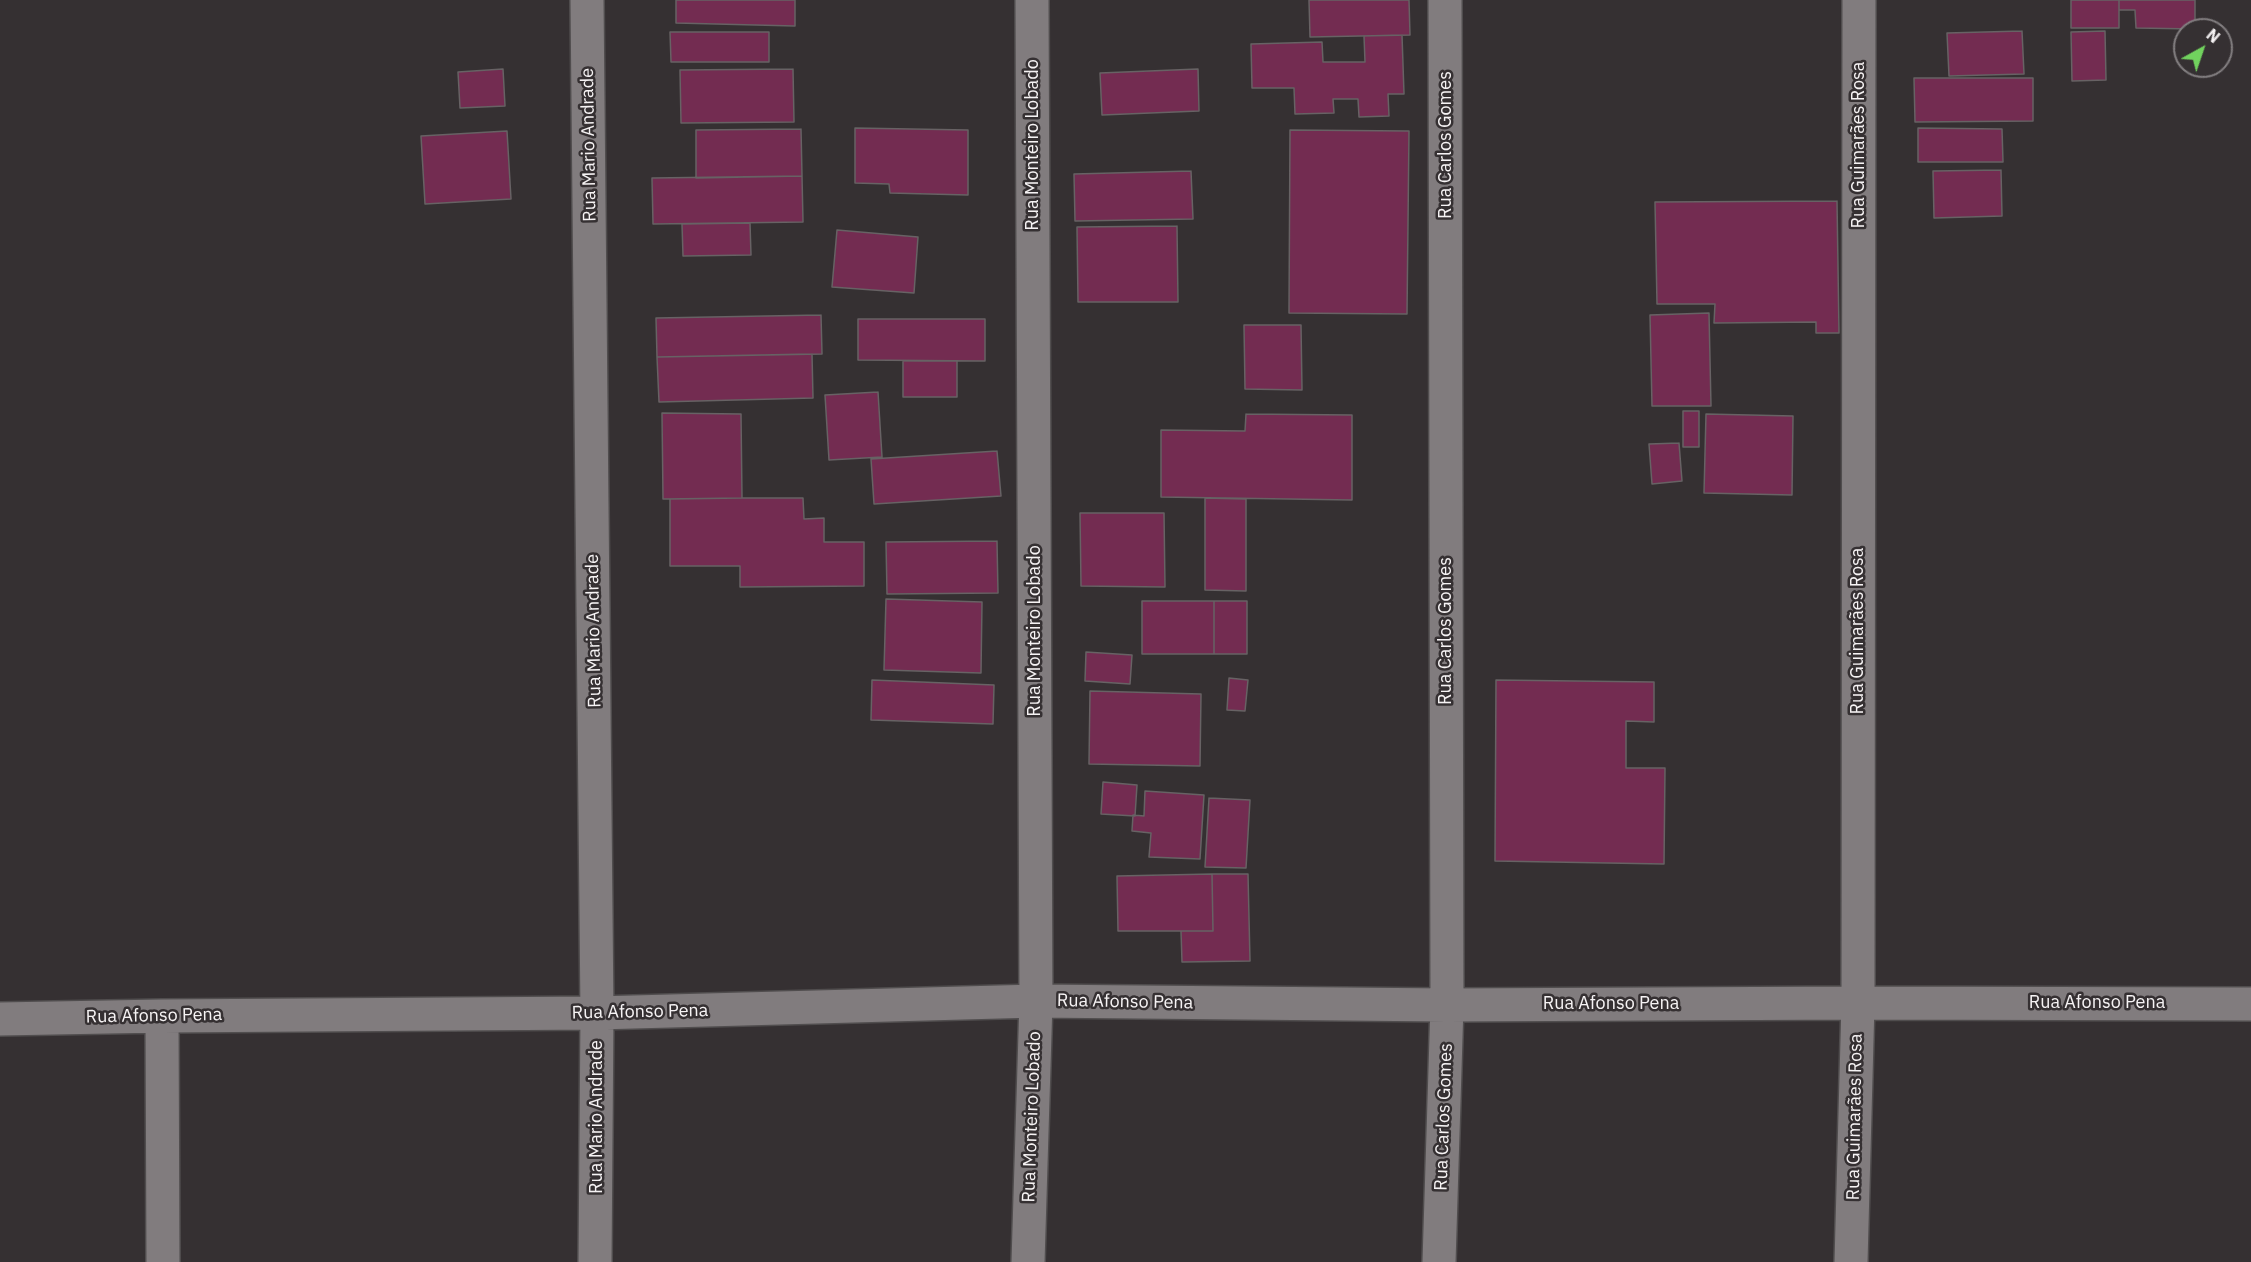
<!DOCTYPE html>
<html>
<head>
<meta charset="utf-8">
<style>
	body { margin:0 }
	#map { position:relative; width:2251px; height:1262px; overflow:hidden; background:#353032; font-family:"IBM Plex Sans",sans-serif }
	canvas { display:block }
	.north { position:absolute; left:2173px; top:18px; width:60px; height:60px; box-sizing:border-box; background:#353032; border:2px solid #827e80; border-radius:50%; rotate:40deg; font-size:16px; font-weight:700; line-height:24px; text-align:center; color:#f6f3f4 }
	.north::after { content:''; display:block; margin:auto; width:21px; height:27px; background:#71d25e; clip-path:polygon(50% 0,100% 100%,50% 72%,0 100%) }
</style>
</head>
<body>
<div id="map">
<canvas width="2251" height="1262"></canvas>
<div class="north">N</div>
</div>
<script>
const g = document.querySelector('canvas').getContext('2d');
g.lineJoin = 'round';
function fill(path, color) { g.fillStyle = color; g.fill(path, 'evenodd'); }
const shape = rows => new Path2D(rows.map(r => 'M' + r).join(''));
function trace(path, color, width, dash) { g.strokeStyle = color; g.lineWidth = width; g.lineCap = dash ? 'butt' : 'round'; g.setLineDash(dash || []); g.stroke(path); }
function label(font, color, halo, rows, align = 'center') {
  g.font = font + ' "IBM Plex Sans",sans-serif'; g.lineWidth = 5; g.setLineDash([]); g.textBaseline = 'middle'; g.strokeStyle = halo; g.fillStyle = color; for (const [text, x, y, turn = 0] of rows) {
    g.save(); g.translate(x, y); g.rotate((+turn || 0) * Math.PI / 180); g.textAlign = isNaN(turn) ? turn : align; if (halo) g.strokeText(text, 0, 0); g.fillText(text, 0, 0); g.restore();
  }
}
const building = shape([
	[676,0,795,0,795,26,676,23,676,0],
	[1309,0,1409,0,1410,35,1310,37,1309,0],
	[2071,0,2119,0,2119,28,2071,28,2071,0],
	[2119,0,2195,0,2195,29,2136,28,2135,10,2119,10,2119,0],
	[2022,31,2024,74,1949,76,1947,33,2022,31],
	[2105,31,2106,80,2072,81,2071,32,2105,31],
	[670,32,769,32,769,62,671,62,670,32],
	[1402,35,1404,94,1388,94,1389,116,1359,117,1358,99,1333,99,1334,113,1295,114,1294,88,1252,88,1251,44,1322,42,1323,62,1365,62,1364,36,1402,35],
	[503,69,505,106,460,108,458,72,503,69],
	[793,69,794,122,681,123,680,70,793,69],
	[1198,69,1199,111,1102,115,1100,73,1198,69],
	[1914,78,2033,78,2033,121,1915,122,1914,78],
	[855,128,968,130,968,195,890,193,889,184,855,183,855,128],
	[1918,128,2002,129,2003,162,1918,162,1918,128],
	[801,129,802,176,696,178,696,130,801,129],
	[1290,130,1409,131,1407,314,1289,313,1290,130],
	[507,131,511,199,425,204,421,136,507,131],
	[2001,170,2002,216,1934,218,1933,171,2001,170],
	[1191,171,1193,219,1075,221,1074,174,1191,171],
	[802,176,803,222,653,224,652,178,802,176],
	[1837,201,1839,333,1816,333,1816,322,1714,323,1715,304,1657,304,1655,202,1837,201],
	[750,223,751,255,683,256,682,224,750,223],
	[1177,226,1178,302,1078,302,1077,227,1177,226],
	[837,230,918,237,914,293,832,287,837,230],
	[1709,313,1711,406,1652,406,1650,315,1709,313],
	[821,315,822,354,657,357,656,318,821,315],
	[858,319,985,319,985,361,858,360,858,319],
	[1244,325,1301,325,1302,390,1245,389,1244,325],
	[812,354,813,398,659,402,657,357,812,354],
	[903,361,957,361,957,397,903,397,903,361],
	[878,392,882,457,829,460,825,395,878,392],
	[1683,411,1699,411,1699,447,1683,447,1683,411],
	[662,413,741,414,742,498,663,499,662,413],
	[1246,414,1352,415,1352,500,1161,497,1161,430,1245,431,1246,414],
	[1706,414,1793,416,1792,495,1704,493,1706,414],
	[1679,443,1682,481,1652,484,1649,444,1679,443],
	[997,451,1001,496,874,504,871,459,997,451],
	[742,498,803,498,804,519,824,518,824,542,864,542,864,586,740,587,740,566,670,566,670,499,742,498],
	[1205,498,1246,499,1246,591,1205,590,1205,498],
	[1080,513,1164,513,1165,587,1081,586,1080,513],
	[997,541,998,593,887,594,886,542,997,541],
	[886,599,982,602,981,673,884,670,886,599],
	[1142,601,1214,601,1214,654,1142,654,1142,601],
	[1214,601,1247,601,1247,654,1214,654,1214,601],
	[1086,652,1132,655,1130,684,1085,681,1086,652],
	[1229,678,1248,680,1245,711,1227,710,1229,678],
	[872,680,994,685,993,724,871,720,872,680],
	[1496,680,1654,682,1654,722,1626,721,1626,768,1665,768,1664,864,1495,861,1496,680],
	[1090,691,1201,694,1200,766,1089,764,1090,691],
	[1103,782,1137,785,1135,816,1101,814,1103,782],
	[1145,791,1204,795,1200,859,1149,857,1151,833,1132,831,1133,815,1144,816,1145,791],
	[1209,798,1250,800,1246,868,1205,867,1209,798],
	[1212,874,1213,931,1118,931,1117,876,1212,874],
	[1212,874,1248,874,1250,961,1182,962,1181,931,1213,931,1212,874]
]);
const minor = shape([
	[587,0,597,1013,595,1262],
	[162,1016,163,1262],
	[0,1019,162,1016,597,1013,1036,1001,1447,1005,1858,1003,2251,1004],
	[1028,1262,1036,1001,1032,0],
	[1439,1262,1447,1005,1445,0],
	[1851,1262,1858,1003,1859,0]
]);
const streetNames = [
	["Rua Mario Andrade",589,145,-91],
	["Rua Monteiro Lobado",1033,145,-90],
	["Rua Carlos Gomes",1446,145,-90],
	["Rua Guimarães Rosa",1859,145,-90],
	["Rua Mario Andrade",594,631,-91],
	["Rua Monteiro Lobado",1035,631,-90],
	["Rua Carlos Gomes",1446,631,-90],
	["Rua Guimarães Rosa",1858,631,-90],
	["Rua Afonso Pena",1125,1002,1],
	["Rua Afonso Pena",2097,1003],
	["Rua Afonso Pena",1611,1004],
	["Rua Afonso Pena",640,1012,-1],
	["Rua Afonso Pena",154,1016,-1],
	["Rua Mario Andrade",597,1117,-90],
	["Rua Monteiro Lobado",1032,1117,-88],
	["Rua Carlos Gomes",1444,1117,-88],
	["Rua Guimarães Rosa",1855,1117,-89]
];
fill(building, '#732c51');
trace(building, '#676264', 1.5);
trace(minor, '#504d4e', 36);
trace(minor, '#817c7e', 33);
label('18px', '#f6f3f4', '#353032', streetNames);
</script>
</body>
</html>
